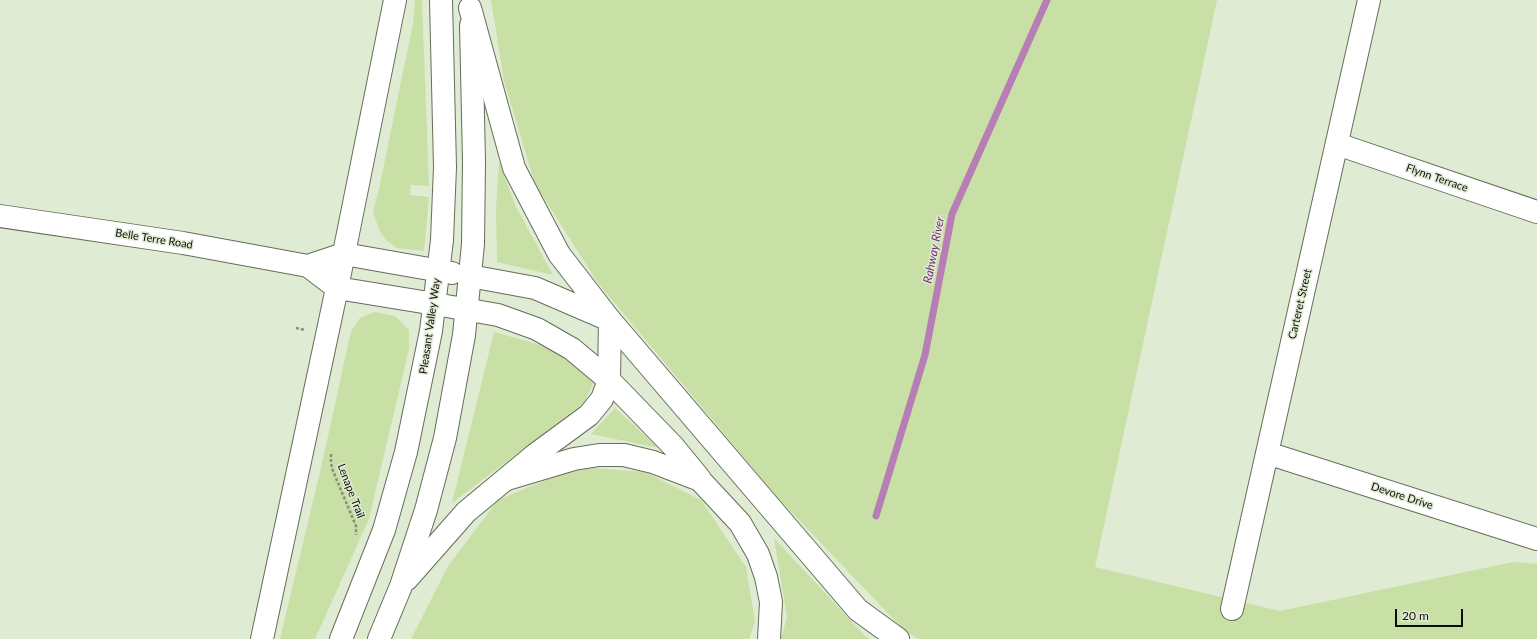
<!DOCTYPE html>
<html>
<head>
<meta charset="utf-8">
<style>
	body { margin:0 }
	#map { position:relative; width:1537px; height:639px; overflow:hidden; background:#e0ebd3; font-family:Lato,sans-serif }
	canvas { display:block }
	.scale { position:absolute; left:1395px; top:609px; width:68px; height:18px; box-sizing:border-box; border:2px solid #0c0f07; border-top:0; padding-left:5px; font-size:12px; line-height:14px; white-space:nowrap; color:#0c0f07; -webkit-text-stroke:3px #e0ebd3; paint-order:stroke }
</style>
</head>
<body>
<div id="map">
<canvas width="1537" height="639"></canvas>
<div class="scale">20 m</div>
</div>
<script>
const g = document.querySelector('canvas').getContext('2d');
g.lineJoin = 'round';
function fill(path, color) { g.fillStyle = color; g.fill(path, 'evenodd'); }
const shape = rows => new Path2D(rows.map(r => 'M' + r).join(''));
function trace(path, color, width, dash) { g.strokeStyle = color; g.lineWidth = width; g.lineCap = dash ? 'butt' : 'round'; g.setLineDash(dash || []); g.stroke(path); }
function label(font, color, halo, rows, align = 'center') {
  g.font = font + ' Lato,sans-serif'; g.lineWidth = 3; g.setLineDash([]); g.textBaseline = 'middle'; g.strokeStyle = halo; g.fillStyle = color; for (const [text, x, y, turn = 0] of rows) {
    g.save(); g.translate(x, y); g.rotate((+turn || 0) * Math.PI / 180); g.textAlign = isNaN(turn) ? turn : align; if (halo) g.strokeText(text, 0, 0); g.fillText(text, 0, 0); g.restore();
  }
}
const green = shape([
	[415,0,422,0,429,186,411,185,410,195,429,197,424,251,397,248,386,240,379,230,373,211,379,189,413,23],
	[491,0,1217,0,1095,567,1280,611,1513,562,1537,564,1537,639,918,639,904,630,777,497,598,283,535,184,504,81],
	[499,162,516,207,553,275,497,262,496,209],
	[375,312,395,316,409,330,409,349,369,519,315,639,280,639,323,459,351,331,360,318],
	[494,332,555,349,594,382,584,403,452,503],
	[615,408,659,448,591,434],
	[577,467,645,472,701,500,746,567,755,621,749,639,411,639,448,566,498,500],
	[774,538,865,636,870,639,781,639,787,617]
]);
const stream = shape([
	[876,516,925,355,952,214,1047,0]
]);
const path = shape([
	[296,328,305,330],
	[331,454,331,463,333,471,356,526,356,535]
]);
const street = shape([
	[1337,144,1537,212],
	[0,216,183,243,308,266,337,288,262,639],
	[308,266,344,254],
	[1267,453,1537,539],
	[1232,609,1369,0]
]);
const secondary = shape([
	[395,0,337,288,435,304],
	[344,254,452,273],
	[407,579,466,512,536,454,589,415,602,399,609,380,610,320],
	[341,639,384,530,406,452,431,331,442,240,445,167,441,0],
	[379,639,401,586,426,510,445,438,464,335,473,244,474,162,471,25]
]);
const highway = shape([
	[470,8,514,168,559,254,610,320,858,610,898,639],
	[470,276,535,288,607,319],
	[435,304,498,315,537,329,572,349,609,380,673,446,700,479],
	[507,479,574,459,599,455,624,455,653,462,700,480,740,523,758,554,766,577,771,602,769,639]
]);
const streetNames = [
	["Flynn Terrace",1437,178,19],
	["Belle Terre Road",154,239,9],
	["Carteret Street",1300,304,-77],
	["Pleasant Valley Way",430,326,-82],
	["Lenape Trail",351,491,69],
	["Devore Drive",1402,496,18]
];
const waterNames = [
	["Rahway River",934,250,-79]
];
fill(green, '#c8e0a5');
trace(stream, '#b67eb4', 7);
trace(street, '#656e59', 24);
trace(secondary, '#656e59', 24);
trace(highway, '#656e59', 24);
trace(path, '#878f7e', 2.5, [3, 2]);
trace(street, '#fff', 22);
trace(secondary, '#fff', 22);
trace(highway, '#fff', 22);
label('11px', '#0c0f07', '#e0ebd3', streetNames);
label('italic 12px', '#763175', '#e0ebd3', waterNames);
</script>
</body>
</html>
